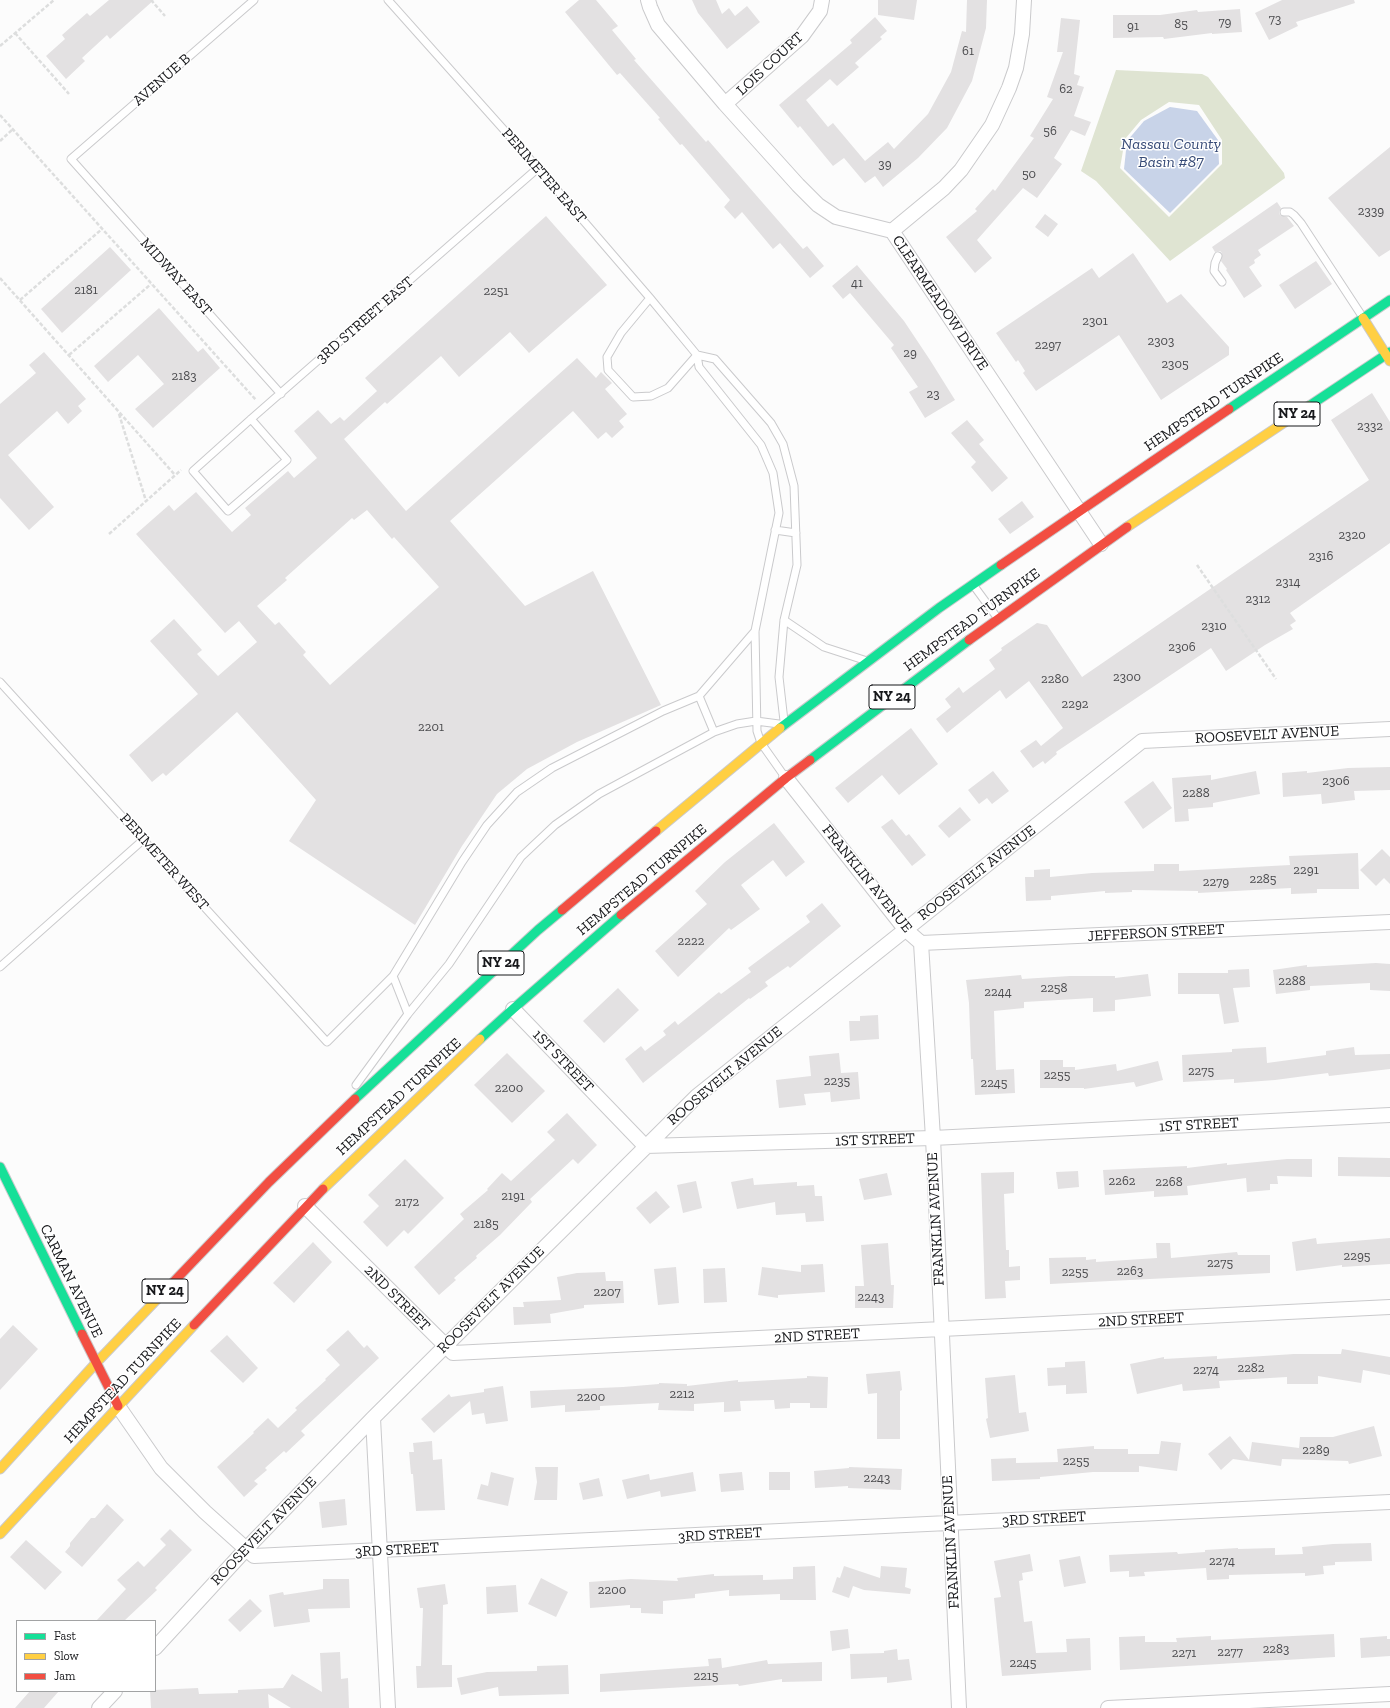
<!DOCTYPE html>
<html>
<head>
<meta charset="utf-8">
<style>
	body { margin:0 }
	#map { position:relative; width:1390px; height:1708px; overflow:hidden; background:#fcfcfc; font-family:"Zilla Slab",serif }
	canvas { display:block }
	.legend { position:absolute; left:16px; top:1620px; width:140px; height:72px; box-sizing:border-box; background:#fff; border:1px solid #a2a3a4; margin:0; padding:5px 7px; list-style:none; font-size:12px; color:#17181b }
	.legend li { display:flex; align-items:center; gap:8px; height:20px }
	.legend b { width:20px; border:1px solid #a2a3a4 }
</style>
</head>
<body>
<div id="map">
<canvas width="1390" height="1708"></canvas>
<ul class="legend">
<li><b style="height:5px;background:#16e098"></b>Fast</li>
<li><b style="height:5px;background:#ffcf43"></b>Slow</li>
<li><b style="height:5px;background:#f24e42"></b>Jam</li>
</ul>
</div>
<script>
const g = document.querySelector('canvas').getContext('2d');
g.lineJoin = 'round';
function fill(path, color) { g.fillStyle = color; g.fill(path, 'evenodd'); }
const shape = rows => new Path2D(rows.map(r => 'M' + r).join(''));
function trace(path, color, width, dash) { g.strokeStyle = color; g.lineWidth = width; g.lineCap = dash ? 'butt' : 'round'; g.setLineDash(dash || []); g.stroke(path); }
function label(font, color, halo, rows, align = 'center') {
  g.font = font + ' "Zilla Slab",serif'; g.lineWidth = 3; g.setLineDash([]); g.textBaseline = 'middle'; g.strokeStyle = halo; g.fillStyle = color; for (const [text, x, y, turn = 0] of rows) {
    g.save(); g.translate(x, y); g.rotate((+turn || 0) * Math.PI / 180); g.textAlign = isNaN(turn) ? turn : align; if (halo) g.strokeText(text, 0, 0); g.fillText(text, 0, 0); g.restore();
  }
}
const forest = shape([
	[1116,70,1202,74,1208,77,1284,173,1285,178,1170,261,1096,181,1081,171],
	[1169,102,1199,105,1222,140,1222,164,1169,217,1120,168,1125,139,1141,120]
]);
const water = shape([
	[1170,107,1197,111,1218,140,1219,164,1170,213,1124,169,1127,141,1144,121]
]);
const building = shape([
	[109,0,154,0,110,39,107,35,82,58,85,61,66,79,46,56,65,39,62,35,87,13,90,16],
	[579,0,596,0,618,26,612,30,636,59,634,60,706,142,708,140,803,249,807,246,824,266,810,278,780,243,773,249,742,212,735,219,724,207,730,200,682,144,680,145,658,119,660,118,620,73,617,75,565,12],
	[692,0,716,0,722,14,729,8,735,16,747,6,760,22,727,49,698,13],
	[878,0,917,0,914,20,878,15],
	[967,0,987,0,986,28,972,81,947,128,918,158,883,187,875,176,865,183,844,158,833,166,800,126,798,128,779,105,852,43,850,40,875,17,887,31,880,37,882,39,855,63,859,67,837,86,830,79,806,100,828,127,833,123,865,161,888,142,894,149,928,114,951,72,962,31,966,32],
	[1282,0,1354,0,1355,3,1296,22,1298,26,1269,40,1255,13],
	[1240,9,1242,32,1212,34,1212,33,1164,39,1163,37,1113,38,1113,15,1160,15,1197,10,1198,12],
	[1061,18,1080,20,1074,74,1080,76,1077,85,1084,87,1074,116,1091,122,1085,136,1071,130,1054,158,1062,164,1037,198,1023,188,977,240,992,258,975,273,946,237,977,211,975,209,993,189,995,191,1034,138,1030,136,1053,99,1047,97,1063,52,1057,52],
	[1390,147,1390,250,1379,257,1328,198],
	[1277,202,1281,208,1279,212,1280,215,1287,217,1294,226,1258,250,1261,255,1254,260,1255,263,1249,267,1262,286,1244,298,1226,270,1227,269,1221,261,1222,253,1220,251,1215,252,1212,247],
	[1045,214,1058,224,1048,237,1035,227],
	[546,216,607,285,529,353,510,332,459,377,441,356,387,404,385,402,344,439,406,511,577,358,596,378,601,372,612,383,605,389,627,414,619,421,624,427,612,438,606,432,598,439,573,411,450,521,525,606,593,571,661,705,577,742,527,769,497,794,462,846,415,925,289,841,316,800,237,712,166,776,163,773,152,782,129,755,198,694,150,641,174,619,202,650,197,654,218,676,257,642,239,621,225,633,136,534,169,505,174,511,196,492,232,532,251,515,245,508,288,471,294,478,317,458,294,431,318,410,331,424,340,417,344,421,377,391,365,378],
	[367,510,392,539,394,537,439,587,330,685,303,655,306,652,279,622,275,625,257,606,287,580,285,578,352,518,354,520],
	[110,247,131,270,62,333,41,309],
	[1133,253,1167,303,1181,294,1229,347,1229,355,1161,400,1119,335,1036,391,1023,373,1025,371,1018,360,1016,362,996,333,1092,268,1099,278],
	[1316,261,1332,284,1295,309,1279,285],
	[857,265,904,321,930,360,955,400,925,418,909,392,918,387,891,348,894,345,850,293,843,299,832,286],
	[159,308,198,352,203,348,220,368,153,428,135,409,164,384,138,355,108,382,94,366],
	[44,352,86,399,78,406,82,411,68,424,57,411,8,455,54,507,29,530,0,498,0,404,36,373,29,365],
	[1372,393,1390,422,1390,543,1290,613,1296,621,1290,625,1293,629,1265,645,1226,671,1211,648,1056,752,1057,754,1045,764,1043,761,1033,768,1020,751,1036,740,1041,746,1063,728,1029,681,1006,699,1000,690,947,733,936,719,951,707,945,699,959,687,963,693,995,669,989,660,1002,650,1001,648,1037,623,1047,625,1082,677,1369,480,1331,420],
	[967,420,984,440,979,444,1008,478,992,492,971,467,976,462,951,433],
	[1022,501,1034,517,1010,534,998,519],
	[911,728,938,764,899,795,882,775,848,803,835,788],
	[1390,767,1390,790,1354,791,1355,800,1322,804,1321,794,1283,797,1282,773,1307,771,1307,773,1348,768],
	[993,771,1009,791,992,804,987,798,979,804,968,790],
	[1256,771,1260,794,1213,803,1213,807,1188,809,1189,821,1175,822,1172,778,1211,775,1211,780],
	[1153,781,1172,808,1143,829,1124,802],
	[960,807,971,820,949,838,938,826],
	[892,819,906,836,909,834,926,855,912,866,881,827],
	[774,823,805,862,786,877,773,860,741,885,760,909,731,930,729,928,678,977,655,951,707,904,695,891,725,862],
	[1382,849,1390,857,1390,884,1384,878,1376,886,1360,870],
	[1358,853,1359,889,1317,889,1317,893,1291,894,1291,888,1198,893,1198,891,1132,890,1132,892,1105,893,1105,891,1051,896,1051,900,1026,901,1025,877,1034,877,1034,870,1050,869,1050,877,1092,873,1154,871,1154,864,1179,864,1179,871,1290,865,1289,856],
	[822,903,841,926,790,968,788,966,765,982,768,986,750,999,749,998,643,1083,625,1059,641,1046,645,1051,666,1035,663,1031,675,1021,678,1025,719,992,721,994,751,972,748,968,810,922,806,916],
	[1376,963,1390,964,1390,991,1370,990,1370,983,1310,986,1310,990,1276,994,1273,970,1307,965,1307,967],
	[1249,969,1250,987,1233,988,1239,1022,1224,1024,1219,994,1178,994,1178,973,1228,973,1228,970],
	[1148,974,1151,996,1115,1000,1115,1011,1093,1012,1093,998,1024,1002,1024,1008,994,1011,996,1070,1014,1069,1015,1093,975,1095,973,1059,971,1059,969,1003,966,980,1021,975,1022,979,1070,976,1115,976,1115,978],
	[618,988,639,1010,604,1043,583,1021],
	[878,1015,879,1039,850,1041,849,1021,860,1021,860,1016],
	[1266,1047,1267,1063,1326,1055,1326,1051,1354,1047,1355,1055,1390,1054,1390,1069,1329,1076,1328,1073,1275,1080,1234,1083,1234,1079,1183,1082,1182,1055,1232,1052,1232,1049],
	[507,1053,545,1091,512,1123,474,1085],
	[839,1053,841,1073,858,1072,860,1099,831,1102,830,1092,804,1094,806,1105,779,1108,776,1080,811,1076,809,1056],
	[1040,1060,1063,1060,1063,1067,1075,1067,1075,1070,1116,1064,1117,1071,1158,1061,1163,1080,1136,1087,1134,1082,1084,1089,1084,1088,1040,1088],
	[567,1113,597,1145,578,1164,573,1159,530,1199,532,1202,500,1235,476,1256,477,1258,454,1278,456,1280,439,1295,414,1267,464,1219,460,1214,488,1190,487,1189,502,1173,511,1181,555,1140,547,1132],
	[1338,1157,1390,1158,1390,1177,1338,1176],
	[405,1159,444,1198,408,1234,404,1230,387,1247,363,1222,379,1206,368,1195],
	[1287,1159,1312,1159,1312,1177,1277,1176,1278,1184,1270,1184,1270,1190,1247,1192,1246,1178,1187,1186,1188,1195,1154,1197,1154,1191,1105,1195,1103,1170,1187,1166,1187,1168,1227,1163,1227,1165],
	[1078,1171,1079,1187,1058,1189,1056,1172],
	[1014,1172,1014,1193,1004,1194,1006,1250,1009,1250,1009,1267,1020,1266,1020,1280,1005,1281,1006,1298,985,1299,981,1173],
	[887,1173,892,1195,864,1200,859,1179],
	[753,1178,754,1185,797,1182,797,1186,814,1185,815,1196,822,1196,824,1221,806,1222,805,1213,776,1215,775,1202,737,1209,731,1182],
	[696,1181,702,1208,683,1213,677,1185],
	[656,1191,670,1207,650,1224,636,1208],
	[1316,1238,1317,1244,1390,1238,1390,1264,1342,1267,1342,1265,1296,1271,1292,1242],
	[313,1242,332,1262,294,1303,273,1283],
	[888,1243,891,1285,894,1285,893,1308,855,1308,855,1286,864,1286,861,1245],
	[1156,1243,1170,1243,1171,1258,1237,1252,1238,1255,1270,1255,1270,1273,1050,1284,1049,1258,1086,1257,1086,1260,1096,1259,1096,1262,1157,1258],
	[823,1264,825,1292,778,1295,778,1298,758,1295,762,1267,801,1272,801,1265],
	[676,1267,679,1303,658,1305,654,1269],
	[725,1268,727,1302,704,1303,703,1269],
	[605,1272,606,1281,623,1281,624,1303,584,1305,584,1308,550,1314,551,1323,514,1325,513,1307,524,1307,523,1302,561,1300,557,1277,577,1273],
	[13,1325,38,1349,0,1390,0,1339],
	[348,1330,364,1348,367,1345,379,1358,301,1431,305,1435,286,1453,284,1451,265,1468,267,1470,254,1481,258,1484,244,1497,217,1467,254,1433,253,1432,268,1418,278,1428,297,1410,295,1408,326,1380,325,1379,340,1365,326,1350],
	[227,1335,258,1368,243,1383,210,1351],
	[1342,1349,1390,1357,1390,1375,1363,1370,1361,1383,1318,1376,1318,1384,1287,1384,1287,1377,1219,1381,1220,1388,1183,1391,1182,1384,1137,1394,1130,1364,1164,1357,1164,1359,1217,1356,1217,1359,1294,1354,1341,1354],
	[1085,1361,1087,1393,1066,1394,1066,1385,1048,1386,1047,1368,1065,1367,1065,1362],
	[900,1371,902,1390,900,1391,900,1439,877,1439,877,1393,868,1394,866,1374],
	[1015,1375,1019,1413,1026,1412,1029,1431,990,1438,986,1419,988,1418,985,1378],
	[807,1376,828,1377,827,1408,810,1408,810,1403,790,1403,790,1408,775,1409,774,1400,740,1401,741,1411,724,1412,724,1402,694,1404,694,1411,658,1410,659,1403,600,1406,600,1410,565,1412,565,1405,531,1408,530,1391,623,1387,659,1384,659,1383,687,1384,687,1386,738,1380,738,1382,807,1378],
	[503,1386,508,1421,486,1424,484,1413,472,1415,470,1401,434,1433,421,1419,449,1394,451,1397,484,1392,484,1389],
	[1374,1426,1382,1456,1349,1464,1348,1461,1282,1459,1281,1466,1233,1459,1221,1470,1208,1454,1230,1436,1249,1460,1252,1442,1299,1448,1300,1437,1333,1437],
	[432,1441,433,1460,442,1459,445,1510,416,1511,413,1474,411,1474,409,1452,414,1452,413,1443],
	[1161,1441,1181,1443,1177,1471,1139,1466,1139,1472,1093,1472,1040,1477,1040,1479,992,1481,991,1459,1016,1458,1016,1463,1058,1462,1057,1449,1094,1446,1094,1449,1128,1449,1128,1454,1159,1454],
	[535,1467,558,1467,557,1500,534,1500,537,1482],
	[849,1467,902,1469,901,1490,848,1488,848,1486,815,1488,814,1471,849,1468],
	[491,1472,514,1478,508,1506,477,1499,481,1484,488,1486],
	[693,1472,696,1491,661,1497,660,1491,627,1499,622,1480,649,1474,650,1480],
	[742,1472,744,1490,721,1492,719,1474],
	[769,1472,790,1472,790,1490,769,1490],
	[599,1478,603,1496,583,1500,579,1483],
	[345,1499,347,1525,322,1528,319,1502],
	[107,1504,124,1520,82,1567,65,1552,70,1546,70,1543,91,1518,95,1518],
	[170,1529,192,1550,155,1588,157,1590,124,1621,96,1621,126,1589,117,1580,138,1561,144,1567,166,1545,160,1539],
	[26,1540,62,1572,45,1590,10,1557],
	[1371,1543,1372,1561,1335,1562,1335,1565,1323,1566,1324,1574,1305,1576,1305,1573,1229,1575,1229,1579,1207,1580,1206,1568,1144,1572,1145,1576,1129,1577,1129,1571,1110,1572,1109,1555,1177,1552,1178,1554,1205,1552,1205,1550,1238,1548,1238,1549,1275,1548,1275,1555,1303,1554,1302,1547,1333,1544],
	[1030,1554,1033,1571,1022,1573,1023,1580,1019,1581,1024,1622,1032,1621,1036,1653,1067,1652,1066,1639,1090,1638,1091,1670,1002,1676,994,1598,1001,1597,994,1561],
	[1080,1556,1086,1583,1064,1587,1059,1560],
	[815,1566,816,1600,780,1600,780,1594,729,1596,729,1590,695,1594,695,1598,663,1601,663,1614,641,1613,641,1608,630,1608,630,1605,590,1608,589,1582,631,1579,678,1581,677,1578,714,1574,714,1576,763,1575,763,1580,793,1579,793,1567],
	[844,1566,880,1578,881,1566,907,1568,905,1587,911,1589,910,1594,864,1590,853,1586,849,1598,832,1592,837,1577,840,1578],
	[541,1578,568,1592,556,1617,528,1604],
	[323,1579,349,1579,350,1608,308,1609,310,1622,274,1627,269,1595,283,1592,284,1595,323,1589],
	[445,1584,448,1604,443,1605,442,1665,452,1665,452,1687,417,1688,416,1666,421,1666,423,1608,420,1608,417,1588],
	[516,1585,518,1612,487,1614,486,1587],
	[250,1599,262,1611,240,1632,228,1620],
	[848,1629,850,1648,832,1651,830,1631],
	[1334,1634,1335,1657,1120,1670,1119,1637,1145,1636,1145,1642,1177,1642,1176,1638,1211,1636,1211,1640],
	[1387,1636,1387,1639,1390,1639,1390,1656,1361,1658,1360,1638],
	[897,1649,898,1660,909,1659,912,1680,887,1683,887,1677,851,1679,850,1654,884,1653,884,1651],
	[340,1652,341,1679,348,1678,349,1708,291,1708,268,1694,269,1708,151,1708,150,1691,155,1691,155,1690,198,1688,199,1694,238,1693,238,1690,283,1688,292,1674,322,1692,320,1653],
	[721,1658,722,1668,767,1660,768,1664,822,1662,822,1681,782,1682,782,1679,739,1686,738,1684,600,1692,600,1674,709,1666,708,1659],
	[568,1665,569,1694,499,1696,498,1687,461,1695,457,1678,487,1672,537,1671,537,1666],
	[30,1691,59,1691,44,1708,15,1708]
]);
const path = shape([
	[151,0,165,16],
	[15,33,69,94],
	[0,46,54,0],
	[0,115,256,400],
	[0,141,13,129],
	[0,278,175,475],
	[20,300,102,229],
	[69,355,151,284],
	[119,414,146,501],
	[109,534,181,470],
	[1197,565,1276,679]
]);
const lane = shape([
	[254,0,71,159,281,394],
	[388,0,538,168,650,298,697,355,699,367,761,445,773,473,779,513,755,631,757,731,761,743,785,777],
	[1284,212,1290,212,1294,215,1301,223,1362,316],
	[1218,256,1215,263,1214,271,1222,282],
	[650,298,621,333,607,357,608,370,633,397,651,396,668,388,697,355],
	[697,355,715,359,771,423,783,444,794,486,797,565,784,620,779,677,784,721],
	[251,419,287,460,228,511,193,471,251,419,538,168],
	[775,530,796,533],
	[974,586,996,616],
	[784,620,824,647,864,660],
	[0,682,327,1042,393,976,462,862,487,825,517,792,552,768,663,711,699,696,755,631],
	[699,696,714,732],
	[0,967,143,840],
	[393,976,408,1014],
	[356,1085,408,1014,449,964,521,857,555,825,599,794,714,732,737,724,756,721,779,724]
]);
const street = shape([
	[648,0,650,7,658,25,725,104,798,185,818,205,836,217,892,231,1101,544],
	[725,104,802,36,820,11,822,0],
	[892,231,944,188,961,170,992,125,1009,88,1016,68,1022,34,1024,0],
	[786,778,905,929,921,943,933,1138,959,1708],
	[921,943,1390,922],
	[513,1009,645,1146,933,1138,1390,1115],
	[305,1206,453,1353,1390,1307],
	[118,1406,161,1468,205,1512,254,1556,1390,1502],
	[373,1418,388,1708],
	[155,1648,246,1549,373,1418,697,1096,1142,741,1390,729],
	[99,1708,115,1691],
	[1108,1708,1390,1694]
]);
const fast = shape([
	[1309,406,1390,352],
	[1229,409,1390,300],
	[780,728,939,608,1001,565],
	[810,760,969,640],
	[480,1039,513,1009,621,915],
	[355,1099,538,930,562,910],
	[0,1167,82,1334]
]);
const slow = shape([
	[1363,318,1390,361],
	[1127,527,1309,406],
	[656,831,780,728],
	[323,1189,480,1039],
	[0,1469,96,1363,162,1294],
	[0,1534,194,1325]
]);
const jam = shape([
	[1001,565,1229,409],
	[969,640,1127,527],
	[562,910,656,831],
	[621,915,786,778,810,760],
	[162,1294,269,1182,355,1099],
	[194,1325,323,1189],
	[82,1334,118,1406]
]);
const numberNames = [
	["73",1275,19],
	["79",1225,22],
	["85",1181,24],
	["91",1133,26],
	["61",968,51],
	["62",1066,89],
	["56",1050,131],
	["39",885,164],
	["50",1029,174],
	["2339",1371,211],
	["41",857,283],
	["2181",86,290],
	["2251",496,291],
	["2301",1095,321],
	["2303",1161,341],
	["2297",1048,345],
	["29",910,353],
	["2305",1175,364],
	["2183",184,376],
	["23",933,394],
	["2332",1370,426],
	["2320",1352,535],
	["2316",1321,556],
	["2314",1288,582],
	["2312",1258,599],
	["2310",1214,626],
	["2306",1182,647],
	["2300",1127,677],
	["2280",1055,679],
	["2292",1075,704],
	["2201",431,727],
	["2306",1336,781],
	["2288",1196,793],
	["2291",1306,870],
	["2285",1263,879],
	["2279",1216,882],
	["2222",691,941],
	["2288",1292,981],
	["2258",1054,988],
	["2244",998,992],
	["2275",1201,1071],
	["2255",1057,1075],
	["2235",837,1081],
	["2245",994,1083],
	["2200",509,1088],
	["2262",1122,1181],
	["2268",1169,1182],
	["2191",513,1196],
	["2172",407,1202],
	["2185",486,1224],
	["2295",1357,1256],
	["2275",1220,1263],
	["2263",1130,1271],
	["2255",1075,1272],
	["2207",607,1292],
	["2243",871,1297],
	["2282",1251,1368],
	["2274",1206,1370],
	["2212",682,1394],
	["2200",591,1397],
	["2289",1316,1450],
	["2255",1076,1461],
	["2243",877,1478],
	["2274",1222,1561],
	["2200",612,1590],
	["2283",1276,1649],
	["2277",1230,1652],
	["2271",1184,1653],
	["2245",1023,1663],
	["2215",706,1676]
];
const shields = [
	[1297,414,46],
	[892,697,46],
	[501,963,46],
	[165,1291,46]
];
const shieldNames = [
	["NY 24",1297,414],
	["NY 24",892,697],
	["NY 24",501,963],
	["NY 24",165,1291]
];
const streetNames = [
	["LOIS COURT",770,64,-43],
	["AVENUE B",162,80,-41],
	["PERIMETER EAST",544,176,49],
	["MIDWAY EAST",176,277,48],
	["CLEARMEADOW DRIVE",940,303,56],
	["3RD STREET EAST",365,320,-41],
	["HEMPSTEAD TURNPIKE",1214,402,-34],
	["HEMPSTEAD TURNPIKE",972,620,-36],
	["ROOSEVELT AVENUE",1267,735,-3],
	["PERIMETER WEST",164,862,48],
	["ROOSEVELT AVENUE",977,873,-38],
	["FRANKLIN AVENUE",867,879,51],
	["HEMPSTEAD TURNPIKE",642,880,-40],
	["JEFFERSON STREET",1156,933,-3],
	["1ST STREET",563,1061,46],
	["ROOSEVELT AVENUE",725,1076,-40],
	["HEMPSTEAD TURNPIKE",399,1097,-43],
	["1ST STREET",1199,1125,-3],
	["1ST STREET",875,1140,-2],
	["FRANKLIN AVENUE",936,1219,-93],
	["CARMAN AVENUE",71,1281,64],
	["2ND STREET",397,1298,45],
	["ROOSEVELT AVENUE",491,1300,-45],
	["2ND STREET",1141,1320,-3],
	["2ND STREET",817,1336,-3],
	["HEMPSTEAD TURNPIKE",123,1381,-47],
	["3RD STREET",1044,1519,-3],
	["ROOSEVELT AVENUE",264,1531,-46],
	["3RD STREET",720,1535,-3],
	["FRANKLIN AVENUE",951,1542,-93],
	["3RD STREET",397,1550,-3]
];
const waterNames = [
	["Nassau County",1171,144],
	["Basin #87",1171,162]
];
fill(forest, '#dfe4d2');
fill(water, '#c8d3e8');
fill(building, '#e3e1e2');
trace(lane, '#cacacc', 9);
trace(street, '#cacacc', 16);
trace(fast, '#cacacc', 11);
trace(slow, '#cacacc', 11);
trace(jam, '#cacacc', 11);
trace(path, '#dddede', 2.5, [4, 2]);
trace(lane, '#fff', 7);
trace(street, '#fff', 14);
trace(fast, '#16e098', 9);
trace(slow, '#ffcf43', 9);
trace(jam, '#f24e42', 9);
label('13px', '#4a4a4d', null, numberNames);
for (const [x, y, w] of shields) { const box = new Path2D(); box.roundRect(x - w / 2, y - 12, w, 24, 3); g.fillStyle = '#fff'; g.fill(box); trace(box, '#17181b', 1); }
label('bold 14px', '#17181b', null, shieldNames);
label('15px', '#17181b', '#fff', streetNames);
label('italic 16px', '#374b77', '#fff', waterNames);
</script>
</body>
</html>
